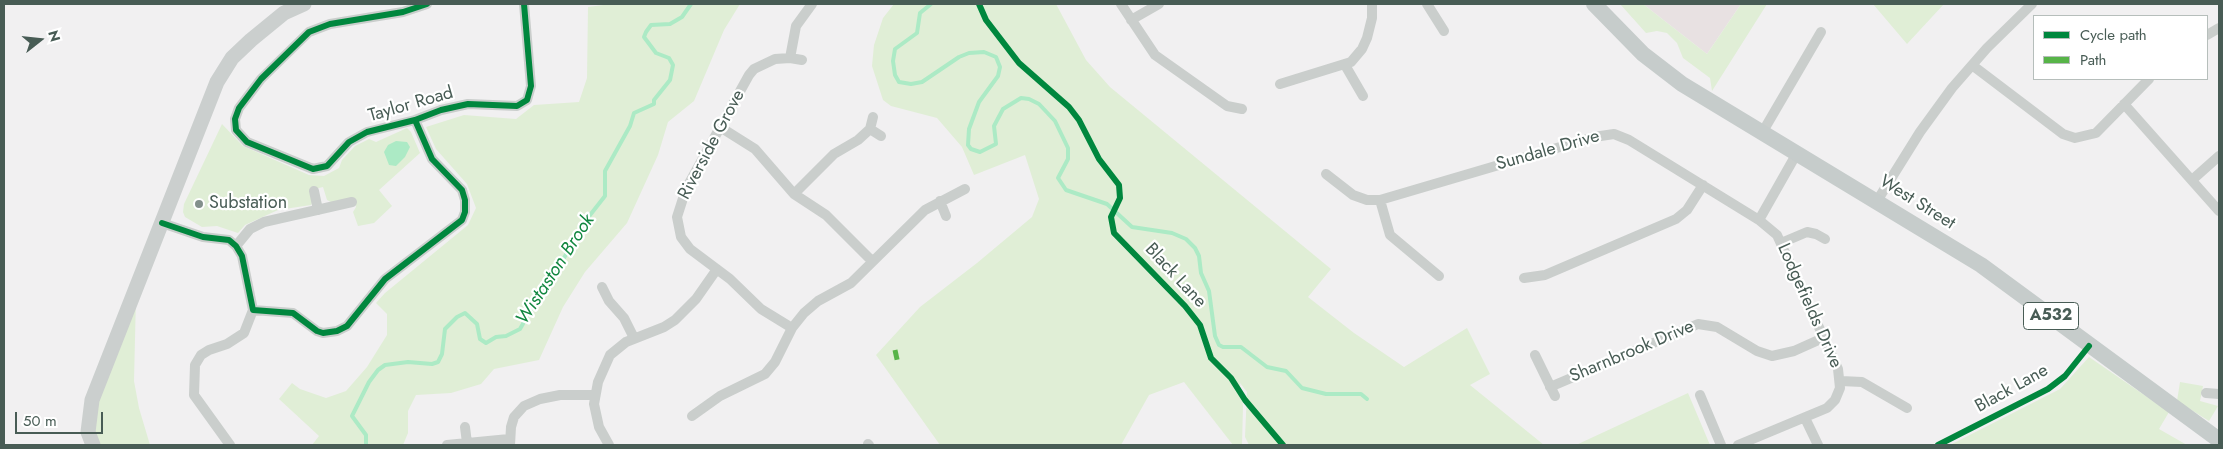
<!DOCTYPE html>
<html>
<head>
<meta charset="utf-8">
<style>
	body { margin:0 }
	#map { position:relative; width:2223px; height:449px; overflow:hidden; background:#f1f0f1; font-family:Jost,sans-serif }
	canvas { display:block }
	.frame { position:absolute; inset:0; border:5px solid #485c55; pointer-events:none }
	.legend { position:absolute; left:2033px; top:15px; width:175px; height:65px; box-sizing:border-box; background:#fff; border:1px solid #b6bebb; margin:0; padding:6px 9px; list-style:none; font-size:15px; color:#485c55 }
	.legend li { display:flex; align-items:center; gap:10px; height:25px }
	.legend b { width:25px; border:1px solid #b6bebb }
	.north { position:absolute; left:15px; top:15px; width:50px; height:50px; -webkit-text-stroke:4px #fff; paint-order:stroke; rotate:74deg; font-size:14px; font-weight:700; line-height:20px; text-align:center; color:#485c55 }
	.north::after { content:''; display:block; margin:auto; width:18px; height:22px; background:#485c55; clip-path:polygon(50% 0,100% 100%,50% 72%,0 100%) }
	.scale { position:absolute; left:15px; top:412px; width:88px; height:22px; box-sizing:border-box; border:2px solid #485c55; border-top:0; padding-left:6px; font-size:15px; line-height:18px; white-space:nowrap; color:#485c55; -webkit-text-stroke:4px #fff; paint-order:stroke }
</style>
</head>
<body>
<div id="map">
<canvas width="2223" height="449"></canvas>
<div class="frame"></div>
<ul class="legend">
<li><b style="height:6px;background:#00873e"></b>Cycle path</li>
<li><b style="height:6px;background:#57b448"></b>Path</li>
</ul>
<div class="north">N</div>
<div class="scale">50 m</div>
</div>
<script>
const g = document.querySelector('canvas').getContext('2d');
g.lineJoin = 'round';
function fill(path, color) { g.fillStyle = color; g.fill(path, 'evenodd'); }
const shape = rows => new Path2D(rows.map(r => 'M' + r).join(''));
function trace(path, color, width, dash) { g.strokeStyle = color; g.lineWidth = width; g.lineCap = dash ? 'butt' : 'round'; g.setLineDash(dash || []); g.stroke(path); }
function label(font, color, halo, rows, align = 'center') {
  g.font = font + ' Jost,sans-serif'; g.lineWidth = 4.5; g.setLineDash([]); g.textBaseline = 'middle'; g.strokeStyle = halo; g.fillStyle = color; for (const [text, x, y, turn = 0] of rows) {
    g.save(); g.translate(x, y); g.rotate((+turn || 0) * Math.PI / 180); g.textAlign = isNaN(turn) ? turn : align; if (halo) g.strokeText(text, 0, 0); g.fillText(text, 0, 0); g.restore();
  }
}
const commercial = shape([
	[1643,4,1741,4,1707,54]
]);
const green = shape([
	[611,4,740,4,724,30,694,101,668,122,658,155,627,223,585,272,563,307,539,360,494,369,481,384,451,393,416,395,408,411,408,433,403,445,312,445,319,436,279,399,292,383,300,389,326,398,346,391,367,367,387,335,387,314,376,303,385,293,468,225,476,208,467,184,436,149,426,127,464,115,516,119,534,105,579,102,587,78,588,7],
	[894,4,1056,4,1086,60,1110,87,1331,269,1308,297,1354,333,1404,367,1467,328,1490,374,1470,385,1544,445,1249,445,1245,437,1247,392,1240,383,1243,406,1242,445,1233,445,1184,382,1149,395,1121,445,940,445,876,355,920,307,977,263,1032,217,1039,199,1025,155,974,175,962,147,937,118,891,106,883,100,872,66,874,45,883,18],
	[1620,4,1643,4,1707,54,1741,4,1767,4,1712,91,1710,78,1683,58,1677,43,1667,33,1657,31,1646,33],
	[1873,4,1944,4,1907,44],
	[222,124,243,146,309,175,324,176,339,168,342,160,355,146,369,139,376,142,407,128,411,132,420,153,379,190,392,206,374,223,358,226,353,212,356,207,354,199,333,203,327,200,323,187,311,190,313,201,311,205,278,210,245,225,238,233,217,226,202,227,185,217,183,212,184,204],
	[136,297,134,381,139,408,150,445,98,445,94,431,97,401],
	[2089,357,2169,412,2159,429,2187,445,1950,445,2060,389],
	[2180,382,2203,386,2200,401,2218,406,2209,421,2177,401],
	[1688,393,1710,445,1576,445]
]);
const water = shape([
	[396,141,407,142,410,147,405,157,396,166,389,165,384,152,388,145]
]);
const stream = shape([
	[931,4,920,13,917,33,895,49,893,61,895,75,899,82,911,84,922,82,959,57,969,53,984,52,996,57,1000,67,998,76,979,102,969,129,968,145,971,149,980,152,996,144,994,126,1003,109,1021,98,1029,99,1039,104,1055,121,1068,148,1068,159,1058,178,1066,190,1107,204,1132,227,1172,233,1186,239,1195,248,1199,256,1201,273,1209,291,1215,336,1219,345,1223,347,1241,347,1267,367,1286,371,1302,388,1326,394,1361,394,1367,399],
	[366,445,366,435,352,416,369,382,378,370,385,365,408,362,432,364,438,362,442,354,445,329,457,317,465,313,477,324,480,339,486,343,496,337,506,336,520,329,546,283,555,274,583,224,605,196,605,171,630,126,634,113,654,104,654,100,670,80,673,65,669,58,656,53,644,37,646,32,651,25,670,24,682,17,691,4]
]);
const street = shape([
	[427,4,403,12,330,24,309,32,261,79,239,108,235,119,236,130,247,142,313,169,327,166,349,142,367,132,415,120,441,110,468,104,517,106,527,100,531,86,524,4],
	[1121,4,1155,55,1227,106,1242,109],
	[1427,4,1444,31],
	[1131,20,1159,4],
	[2207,35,2219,28],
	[790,58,796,26,812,4],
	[1345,65,1363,96],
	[1972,65,2063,134,2075,138,2096,133,2149,79],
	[1280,84,1351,62,1362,49,1367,38,1372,18,1372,4],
	[2124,104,2219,211],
	[720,127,755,149,794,194,826,215,872,261],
	[870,129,881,136],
	[1762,133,1821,32],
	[1326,174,1353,195,1367,200,1380,200,1594,137,1614,134,1629,140,1759,220],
	[2192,180,2219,156],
	[314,191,318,210],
	[794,194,834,154,858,140,870,129,873,117],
	[1380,200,1390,235,1439,276],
	[940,201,946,216],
	[1877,201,1920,132,1952,88,1987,48,2032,4],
	[162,223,203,237,229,240,236,246,242,256,253,310,293,313,317,331,323,333,337,331,347,326,385,279,462,220,465,212,465,200,462,190,432,159,415,120],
	[1781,243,1807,232,1816,234,1825,239],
	[236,246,250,229,264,222,352,202],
	[1524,278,1545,275,1676,219,1687,210,1703,185],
	[602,287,609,301,624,318,634,338],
	[792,328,761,309,730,279,690,249,681,237,677,217,686,189,749,75,754,69,775,59,790,58,802,60],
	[1535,355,1555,396],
	[1841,381,1862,382,1907,408],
	[1550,387,1698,324,1717,327,1757,351,1772,356,1794,351,1823,338],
	[2206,393,2219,394],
	[1700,395,1721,445],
	[692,416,720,396,765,374,775,362,792,328,804,313,818,301,851,283,925,210,965,189],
	[1805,418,1818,445],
	[465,427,467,443],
	[868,444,869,445],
	[230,445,194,395,195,365,201,355,209,350,227,344,244,333,253,310],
	[447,445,509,439],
	[510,445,511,427,514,417,524,406,540,399,560,395,594,395],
	[609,445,599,427,594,404,598,382,610,355,626,342,664,327,675,320,696,299,717,269],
	[1738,445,1827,408,1835,400,1840,388,1838,369,1777,235,1759,220,1797,153]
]);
const secondary = shape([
	[93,445,88,432,92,400,217,82,232,58,251,40,284,13,304,4]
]);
const primary = shape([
	[1594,4,1643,54,1682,84,1981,265,2219,440]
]);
const quiet = shape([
	[895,350,898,364]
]);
const cycleway = shape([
	[427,4,403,12,330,24,309,32,261,79,239,108,235,119,236,130,247,142,313,169,327,166,349,142,367,132,415,120,441,110,468,104,517,106,527,100,531,86,524,4],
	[979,4,986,20,1019,63,1069,107,1079,120,1099,159,1119,185,1120,198,1111,217,1114,233,1185,306,1200,325,1211,358,1231,378,1245,400,1283,445],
	[162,223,203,237,229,240,236,246,242,256,253,310,293,313,317,331,323,333,337,331,347,326,385,279,462,220,465,212,465,200,462,190,432,159,415,120],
	[1938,445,2048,389,2065,376,2089,346]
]);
const markers = [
	[199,204,5,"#83908c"]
];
const shields = [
	[2051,316,55]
];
const shieldNames = [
	["A532",2051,316]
];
const streetNames = [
	["Taylor Road",411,105,-16],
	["Riverside Grove",712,145,-62],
	["Sundale Drive",1548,151,-16],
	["West Street",1917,203,32],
	["Black Lane",1175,276,47],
	["Lodgefields Drive",1809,306,66],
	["Sharnbrook Drive",1632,352,-23],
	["Black Lane",2012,389,-29]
];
const poiNames = [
	["Substation",209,204]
];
const waterNames = [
	["Wistaston Brook",556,270,-57]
];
fill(commercial, '#e8e1e2');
fill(green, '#e0eed6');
fill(water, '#aceac5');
trace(stream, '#aceac5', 4);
trace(street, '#cacecc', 10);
trace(secondary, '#cbcfce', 15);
trace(primary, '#c6cccb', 16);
trace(quiet, '#57b448', 5, [10, 5]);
trace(cycleway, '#00873e', 6);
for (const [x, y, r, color] of markers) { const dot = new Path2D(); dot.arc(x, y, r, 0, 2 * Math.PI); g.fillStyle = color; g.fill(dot); trace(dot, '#fff', 2); }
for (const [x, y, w] of shields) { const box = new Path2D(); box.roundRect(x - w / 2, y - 13.5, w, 27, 4); g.fillStyle = '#fff'; g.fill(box); trace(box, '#485c55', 1); }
label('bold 16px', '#485c55', null, shieldNames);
label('18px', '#485c55', '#fff', streetNames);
label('18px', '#485c55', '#fff', poiNames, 'left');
label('italic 19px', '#128740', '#fff', waterNames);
</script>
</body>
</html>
